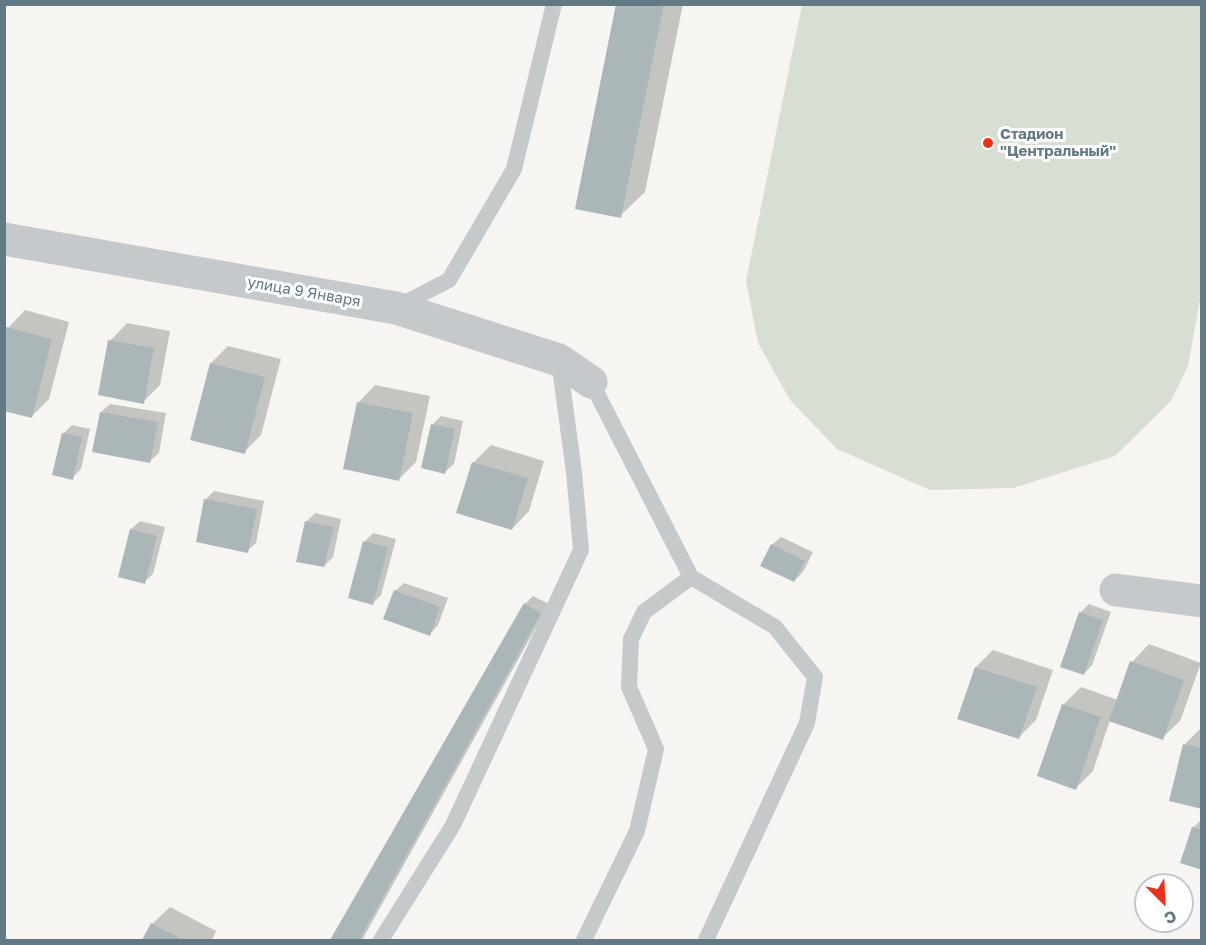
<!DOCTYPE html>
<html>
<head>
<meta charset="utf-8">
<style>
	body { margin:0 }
	#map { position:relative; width:1206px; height:945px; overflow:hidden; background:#f6f5f1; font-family:"Golos Text",sans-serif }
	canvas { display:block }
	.frame { position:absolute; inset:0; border:6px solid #627a85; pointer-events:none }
	.north { position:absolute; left:1134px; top:873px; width:60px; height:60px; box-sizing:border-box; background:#fff; border:2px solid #c0cace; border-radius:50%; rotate:156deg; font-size:16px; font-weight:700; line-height:24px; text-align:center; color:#627a85 }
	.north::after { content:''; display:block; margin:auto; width:21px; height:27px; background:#f12e16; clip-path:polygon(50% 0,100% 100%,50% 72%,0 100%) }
</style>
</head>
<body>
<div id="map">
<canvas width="1206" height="945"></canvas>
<div class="frame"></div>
<div class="north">С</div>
</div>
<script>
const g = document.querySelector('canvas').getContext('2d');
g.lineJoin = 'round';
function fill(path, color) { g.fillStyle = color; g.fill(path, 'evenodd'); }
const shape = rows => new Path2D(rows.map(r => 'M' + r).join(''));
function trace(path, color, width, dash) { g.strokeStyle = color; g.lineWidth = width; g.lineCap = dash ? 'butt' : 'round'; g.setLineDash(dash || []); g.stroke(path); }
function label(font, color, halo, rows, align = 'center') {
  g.font = font + ' "Golos Text",sans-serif'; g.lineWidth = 6; g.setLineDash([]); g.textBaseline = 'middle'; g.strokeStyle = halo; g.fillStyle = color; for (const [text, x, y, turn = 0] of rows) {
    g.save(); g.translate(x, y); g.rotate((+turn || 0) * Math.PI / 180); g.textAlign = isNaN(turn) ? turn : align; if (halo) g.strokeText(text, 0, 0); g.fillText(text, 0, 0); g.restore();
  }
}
const green = shape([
	[802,5,1201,5,1201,294,1188,366,1171,401,1115,456,1013,488,930,490,837,449,790,400,758,343,746,281]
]);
const shadow = shape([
	[618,4,683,4,645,192,620,216],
	[25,310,69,322,49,399,32,416,8,328],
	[127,323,170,331,160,385,143,402,110,341],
	[228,346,281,359,261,435,244,452,211,363],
	[375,385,430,396,416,462,399,479,358,403],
	[110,404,166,413,159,453,150,461,101,412],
	[441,416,463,421,454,464,445,472,432,425],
	[72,425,90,429,81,469,72,478,63,434],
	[491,445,544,461,529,511,512,529,473,463],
	[214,491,264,501,256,543,247,551,198,541,206,499],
	[315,513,341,519,333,557,324,566,306,522],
	[140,521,165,527,153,574,144,582,119,576,131,529],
	[373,533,396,539,381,595,373,603,364,542],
	[781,537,813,552,803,572,794,581,772,545],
	[404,583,448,598,438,625,430,634,395,591],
	[533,596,549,604,362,940,332,940,525,604],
	[1089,604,1111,612,1092,665,1084,674,1080,613],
	[1149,644,1201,663,1180,721,1162,738,1110,720,1093,771,1076,788,1063,705,1081,687,1118,700,1132,662],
	[993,650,1053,670,1036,720,1019,737,976,667],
	[1202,727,1202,808,1170,800,1185,744],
	[1202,819,1202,868,1193,828],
	[170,907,216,931,212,940,144,940,152,924]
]);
const building = shape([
	[616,4,664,4,621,218,575,209],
	[6,327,52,339,32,418,4,411,4,334],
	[108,340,154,348,144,404,98,395],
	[210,363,265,377,245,454,190,440],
	[357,402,413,413,399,481,343,469],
	[100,412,158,422,150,463,92,452],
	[431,424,455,429,445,474,421,468],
	[62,433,82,437,73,480,52,475],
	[472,462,528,478,512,530,456,513],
	[204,499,257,509,248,553,196,542],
	[305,521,334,527,324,567,296,562],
	[130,529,157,536,145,584,118,577],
	[363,541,388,547,373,605,348,598],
	[771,544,805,561,794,582,760,566],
	[394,590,440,607,430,636,383,619],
	[524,603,541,613,359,940,330,940],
	[1079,612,1103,620,1084,675,1060,667],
	[1130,661,1184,680,1163,740,1109,721],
	[975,667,1037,687,1019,739,957,719],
	[1062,704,1101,717,1076,790,1037,776],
	[1183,744,1202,748,1202,809,1169,801],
	[1192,827,1202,830,1202,870,1180,863],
	[151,923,184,940,142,940]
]);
const lane = shape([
	[397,307,449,280,514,169,554,4],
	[591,382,691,577,775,627,815,677,807,723,706,940],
	[381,940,453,825,581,550,574,472,559,361],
	[584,940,637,831,656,749,629,687,631,639,644,612,691,577]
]);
const street = shape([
	[4,239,396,308,559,360,591,382],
	[1116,590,1202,601]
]);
const markers = [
	[988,143,6,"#f12e16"]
];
const poiNames = [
	["Стадион",1000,134],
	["\"Центральный\"",1000,151]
];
const streetNames = [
	["улица 9 Января",304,292,10]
];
fill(green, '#d7ded2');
fill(shadow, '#0003');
fill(building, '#abb6b9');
trace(lane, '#c4c9cb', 16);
trace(street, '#c4c9cb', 33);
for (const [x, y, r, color] of markers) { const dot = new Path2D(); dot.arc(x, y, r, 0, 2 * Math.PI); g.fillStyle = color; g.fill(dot); trace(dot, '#fff', 2); }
label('bold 15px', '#627a85', '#fff', poiNames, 'left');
label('15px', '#627a85', '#fff', streetNames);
</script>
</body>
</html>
